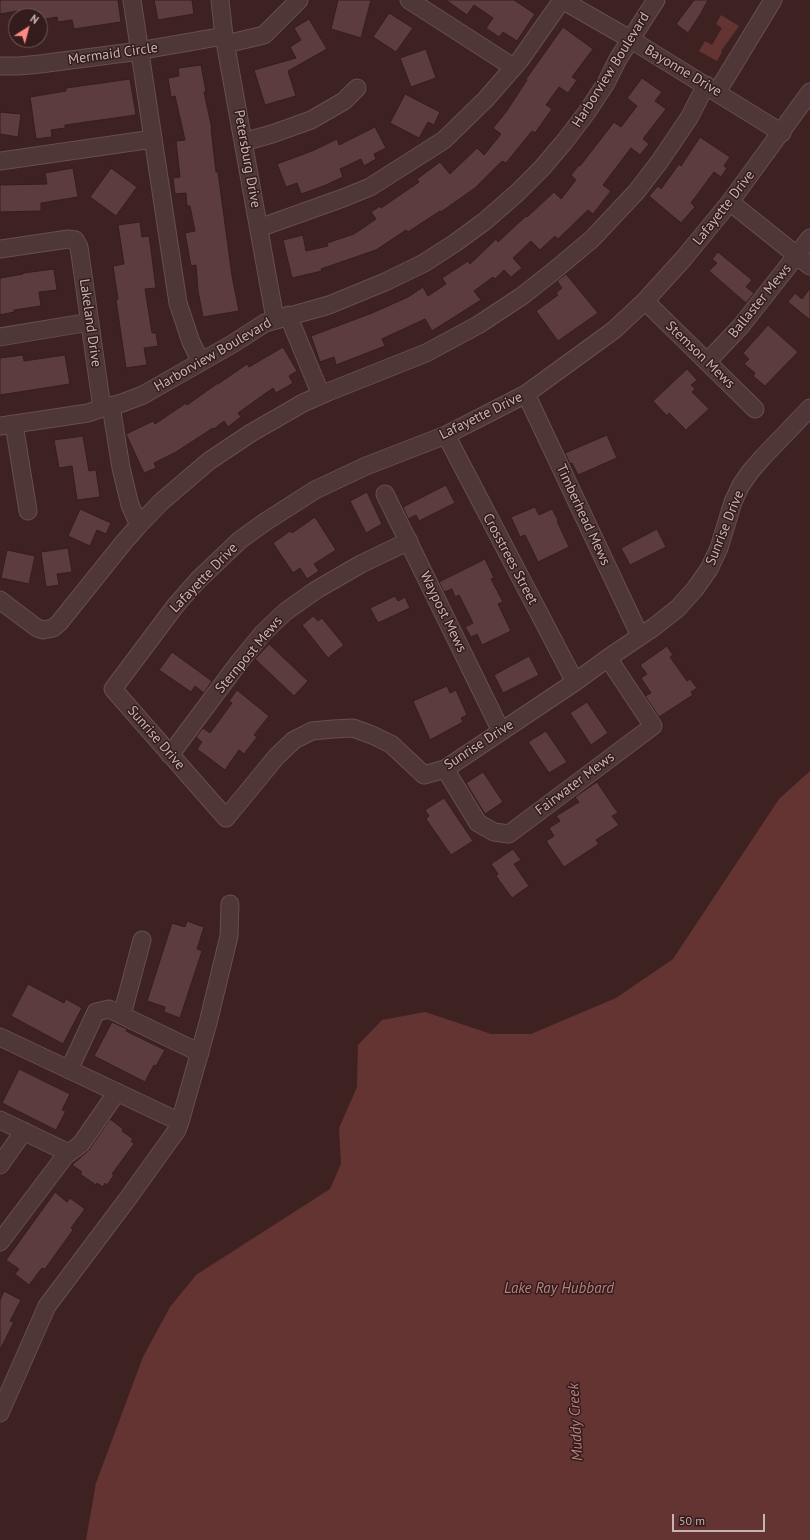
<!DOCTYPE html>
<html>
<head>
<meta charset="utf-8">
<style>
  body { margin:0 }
  #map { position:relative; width:810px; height:1540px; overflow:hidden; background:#3e2222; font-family:"PT Sans",sans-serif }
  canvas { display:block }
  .north { position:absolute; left:8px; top:8px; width:40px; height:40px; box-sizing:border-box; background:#331c1b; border:1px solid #6f5857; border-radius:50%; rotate:36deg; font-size:11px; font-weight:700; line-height:16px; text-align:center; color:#c9b3b2 }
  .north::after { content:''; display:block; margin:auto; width:14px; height:18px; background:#fd8983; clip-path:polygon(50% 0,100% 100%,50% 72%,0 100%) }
  .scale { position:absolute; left:672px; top:1514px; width:93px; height:18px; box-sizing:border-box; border:2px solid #c9b3b2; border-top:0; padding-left:5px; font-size:12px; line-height:14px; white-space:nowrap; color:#c9b3b2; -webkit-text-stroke:3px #331c1b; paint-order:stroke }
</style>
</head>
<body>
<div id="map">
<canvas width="810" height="1540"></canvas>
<div class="north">N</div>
<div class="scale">50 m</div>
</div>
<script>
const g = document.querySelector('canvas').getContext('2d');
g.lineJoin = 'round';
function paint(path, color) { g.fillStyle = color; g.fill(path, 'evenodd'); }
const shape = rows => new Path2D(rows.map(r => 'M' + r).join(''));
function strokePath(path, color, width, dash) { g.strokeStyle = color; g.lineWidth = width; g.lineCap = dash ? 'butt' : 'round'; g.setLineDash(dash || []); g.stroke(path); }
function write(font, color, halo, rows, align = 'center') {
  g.font = font + ' "PT Sans",sans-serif'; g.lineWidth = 3; g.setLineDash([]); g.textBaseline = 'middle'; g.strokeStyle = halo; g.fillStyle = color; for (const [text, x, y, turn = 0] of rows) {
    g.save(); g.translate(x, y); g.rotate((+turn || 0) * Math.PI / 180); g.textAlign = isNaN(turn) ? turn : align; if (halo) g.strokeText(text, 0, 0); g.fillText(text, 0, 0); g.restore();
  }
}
paint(shape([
  [721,15,739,26,721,51,722,52,717,61,699,51,705,41,712,45,722,28,716,24],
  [810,771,810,1540,86,1540,96,1483,143,1357,170,1307,196,1275,330,1189,341,1164,339,1128,357,1087,358,1045,382,1020,425,1012,491,1034,531,1034,616,998,673,959,779,799]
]), '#643433');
const building = shape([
  [0,0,118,0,121,22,74,29,72,20,58,22,57,17,40,20,40,16,18,16,18,11,0,14,0,0],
  [154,0,192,0,194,14,158,20,154,0],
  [338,0,371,0,361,38,331,29,338,0],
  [446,0,514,0,535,14,517,41,503,32,499,37,486,28,493,18,474,5,467,15,446,0],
  [694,0,708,0,700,15,688,33,676,24,694,0],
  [389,13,413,28,396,52,373,37,389,13],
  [309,19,327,49,288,71,296,96,265,105,254,70,296,58,290,47,301,40,294,28,309,19],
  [563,27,593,49,572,77,577,80,568,93,559,87,546,105,552,109,535,133,532,131,506,163,502,161,475,188,441,212,440,211,408,232,406,230,376,250,321,269,322,271,292,278,283,240,303,235,306,251,328,246,327,243,354,234,376,219,371,212,380,206,381,208,419,182,417,179,440,162,450,174,477,148,484,155,501,134,493,128,506,112,527,80,526,79,563,27],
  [426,49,436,78,411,87,400,58,426,49],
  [201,65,206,92,204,92,212,129,211,129,216,172,218,172,232,276,239,311,203,317,198,291,196,265,191,266,185,233,195,231,190,206,187,206,186,193,175,194,173,178,180,177,176,141,185,140,175,96,171,97,168,78,179,76,178,68,201,65],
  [642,78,662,92,655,101,666,109,643,139,649,144,640,155,631,148,603,185,611,191,593,214,588,210,558,239,555,236,540,250,531,241,513,258,522,268,511,277,504,270,495,279,493,277,474,291,481,300,432,331,425,319,382,339,385,346,336,365,334,357,320,362,311,336,372,313,408,297,423,287,428,296,446,284,442,278,468,261,470,264,496,239,498,242,526,216,527,217,554,192,561,199,576,180,571,175,579,165,580,166,614,122,621,127,637,106,627,98,642,78],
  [130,79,136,115,65,125,65,128,51,130,52,137,36,139,30,97,66,91,66,88,130,79],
  [405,94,440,112,434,125,428,122,419,138,390,123,405,94],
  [0,112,21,114,18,137,0,134,0,112],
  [375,127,386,148,374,154,376,159,364,166,361,159,340,169,343,177,326,185,301,194,297,183,286,187,277,164,312,151,337,139,339,145,375,127],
  [700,137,730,157,724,166,727,168,721,177,714,172,691,203,695,207,681,223,649,196,658,186,661,189,679,164,681,166,700,137],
  [73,168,78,197,41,203,41,211,0,212,0,185,47,184,45,173,73,168],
  [111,168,137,187,116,216,90,197,111,168],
  [140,222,142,237,149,236,151,250,156,288,145,289,152,333,156,333,158,346,144,348,147,365,126,368,116,300,118,299,113,266,124,264,118,225,140,222],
  [718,252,752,280,746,287,754,293,746,303,709,271,717,263,712,259,718,252],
  [54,269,57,290,39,292,41,306,14,310,14,312,0,315,0,278,23,274,23,273,54,269],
  [566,274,598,313,558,341,536,311,558,295,556,293,562,288,557,281,566,274],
  [810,288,810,320,788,302,795,293,802,299,810,288],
  [768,325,798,352,765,386,753,376,755,373,744,364,749,359,743,353,768,325],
  [283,347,297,371,289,376,293,383,276,393,273,388,238,413,241,417,228,427,224,421,214,429,213,428,176,452,154,463,156,468,144,473,126,434,153,421,155,424,186,403,187,405,218,383,218,384,247,364,249,367,283,347],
  [23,355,24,361,65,355,70,384,0,395,0,358,23,355],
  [687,369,697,380,691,385,695,389,692,392,709,409,686,430,669,413,667,416,653,401,687,369],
  [607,435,617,458,578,475,572,463,570,464,565,453,607,435],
  [83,436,89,471,96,470,100,497,77,500,72,466,59,468,54,440,83,436],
  [446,485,455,503,419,521,416,515,408,519,403,507,446,485],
  [367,492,382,524,366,533,350,501,367,492],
  [535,507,539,515,552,509,558,520,557,521,569,547,538,562,525,535,520,537,511,517,535,507],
  [80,509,111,523,106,534,97,530,90,546,68,536,80,509],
  [315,517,336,550,314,564,319,571,307,579,300,568,293,573,273,543,290,531,292,533,315,517],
  [657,529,666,547,630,565,621,548,657,529],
  [68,548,72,572,57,574,59,585,46,587,41,552,68,548],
  [7,550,35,556,29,584,1,578,7,550],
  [485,559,494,578,491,579,503,602,498,604,511,631,482,645,477,634,471,637,465,627,473,623,459,595,455,597,452,589,444,592,439,582,485,559],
  [395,596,398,601,405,597,410,608,378,623,370,608,395,596],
  [313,616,318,621,322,618,344,645,328,658,302,625,313,616],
  [269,644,308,681,294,696,255,659,269,644],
  [667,646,673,655,670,657,687,681,690,679,697,688,691,692,693,695,659,717,645,696,651,693,641,678,647,674,640,665,667,646],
  [172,652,212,681,204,693,195,686,191,692,159,670,172,652],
  [529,656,539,675,503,693,494,675,529,656],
  [447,686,450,693,456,690,467,715,461,718,463,722,430,740,413,701,447,686],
  [237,690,269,716,254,735,257,737,244,754,239,750,225,770,197,749,202,742,196,737,203,728,210,733,232,703,229,701,237,690],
  [587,702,608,733,591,745,570,713,587,702],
  [546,731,567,762,549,773,528,742,546,731],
  [483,772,503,802,485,814,466,783,483,772],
  [597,782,618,813,612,816,619,825,596,840,599,844,564,867,546,841,554,836,549,828,560,821,556,816,579,802,575,797,597,782],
  [444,798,473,841,451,855,426,819,429,816,425,810,444,798],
  [513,849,521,860,514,864,529,886,512,898,496,876,498,874,491,864,513,849],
  [187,921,204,927,197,949,202,951,180,1018,164,1012,165,1007,147,1001,172,923,185,927,187,921],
  [28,984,64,1003,66,999,82,1008,63,1044,11,1016,28,984],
  [112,1022,127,1029,126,1031,165,1050,156,1066,154,1065,145,1082,94,1056,112,1022],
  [19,1069,70,1094,62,1110,66,1111,56,1130,2,1103,19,1069],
  [110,1119,123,1129,122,1131,133,1139,131,1141,134,1144,112,1174,114,1175,107,1185,105,1183,103,1187,97,1183,96,1185,80,1174,82,1172,72,1165,89,1150,110,1119],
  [55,1192,67,1202,70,1198,85,1209,71,1228,73,1230,45,1269,42,1268,29,1285,15,1274,19,1269,6,1260,55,1192],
  [4,1291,21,1300,10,1321,14,1322,0,1350,0,1300,4,1291]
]);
paint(building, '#5c3c3c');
strokePath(building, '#351e1d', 1);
const minor = shape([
  [132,0,178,303,191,342,201,362],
  [220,0,224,36,275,319],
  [409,0,513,67],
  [562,0,630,39,782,133],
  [226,44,264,35,299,0],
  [0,66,19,66,40,64,132,52,224,36],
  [717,92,773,0],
  [810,92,730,202,684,258,645,301,614,330,526,394,446,435,366,466,315,490,265,522,240,540,198,580,176,605,113,689,226,818,277,756,294,740,312,731,333,729,353,728,372,735,391,744,424,775,445,769,575,682,608,658,654,627,678,608,695,589,709,569,719,548,733,502,741,485,750,472,763,457,810,408],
  [243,142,272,134,311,120,344,101,357,88],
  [0,161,153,139],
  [730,202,810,266],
  [259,228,343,198,370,187,444,140,486,99,520,60,562,0],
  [0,249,68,239,75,240,79,247,102,408],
  [645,301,755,409],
  [288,315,321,395],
  [0,337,90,322],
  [707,362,741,326,810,238],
  [526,394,640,636],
  [111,406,121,468,130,505,139,525],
  [14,424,28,511],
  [0,426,88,413,102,408,122,403,143,395,234,343,265,323,329,305,385,282,424,263,455,243,485,221,517,193,542,168,565,141,587,112,606,83,618,59,656,0],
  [446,435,575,682],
  [385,494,501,731],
  [0,600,37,628,43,630,53,628,59,623,124,542,139,525,161,502,209,461,251,433,303,403,328,392,426,353,478,325,522,296,555,270,592,239,637,191,660,161,689,118,706,85],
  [170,755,240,661,263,633,285,612,316,590,361,564,409,541],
  [445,769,478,823,494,832,509,834,653,726,608,658],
  [122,1015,142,940],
  [0,1037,180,1122],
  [69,1070,96,1012,109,1009,200,1053],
  [0,1120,69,1153],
  [0,1165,24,1131],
  [0,1242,65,1156,81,1144,117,1092],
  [0,1413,47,1306,126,1201,177,1130,180,1122,208,1023,229,936,230,904]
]);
strokePath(minor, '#664f4e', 19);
strokePath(minor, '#4e3736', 17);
write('14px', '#c9b3b2', '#331c1b', [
  ["Mermaid Circle",113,54,-8],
  ["Harborview Boulevard",611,70,-58],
  ["Bayonne Drive",683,71,31],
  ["Petersburg Drive",247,159,80],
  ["Lafayette Drive",724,208,-52],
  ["Ballaster Mews",760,301,-51],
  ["Lakeland Drive",90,323,82],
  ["Harborview Boulevard",213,355,-30],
  ["Stemson Mews",700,355,44],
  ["Lafayette Drive",481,416,-26],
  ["Timberhead Mews",583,515,65],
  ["Sunrise Drive",725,528,-68],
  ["Crosstrees Street",510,559,62],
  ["Lafayette Drive",204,578,-46],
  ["Waypost Mews",443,612,64],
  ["Sternpost Mews",249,655,-50],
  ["Sunrise Drive",156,738,49],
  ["Sunrise Drive",479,745,-33],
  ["Fairwater Mews",575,784,-37]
]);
write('italic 15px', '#b78080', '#331c1b', [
  ["Lake Ray Hubbard",559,1289],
  ["Muddy Creek",576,1422,-93]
]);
</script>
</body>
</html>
